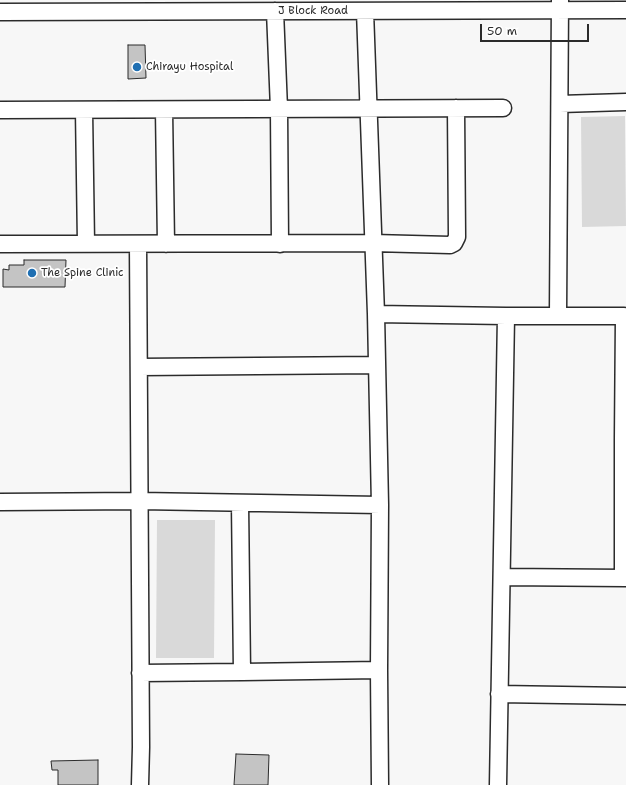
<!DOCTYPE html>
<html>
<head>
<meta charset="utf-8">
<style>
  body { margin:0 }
  #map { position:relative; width:626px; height:785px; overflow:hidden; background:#f7f7f7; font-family:"Shantell Sans",sans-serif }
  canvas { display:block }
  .scale { position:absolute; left:480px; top:24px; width:109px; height:18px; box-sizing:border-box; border:2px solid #2b2b2b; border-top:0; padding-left:5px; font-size:12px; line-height:14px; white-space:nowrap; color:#2b2b2b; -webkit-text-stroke:3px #fff; paint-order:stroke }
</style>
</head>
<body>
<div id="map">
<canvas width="626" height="785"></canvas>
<div class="scale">50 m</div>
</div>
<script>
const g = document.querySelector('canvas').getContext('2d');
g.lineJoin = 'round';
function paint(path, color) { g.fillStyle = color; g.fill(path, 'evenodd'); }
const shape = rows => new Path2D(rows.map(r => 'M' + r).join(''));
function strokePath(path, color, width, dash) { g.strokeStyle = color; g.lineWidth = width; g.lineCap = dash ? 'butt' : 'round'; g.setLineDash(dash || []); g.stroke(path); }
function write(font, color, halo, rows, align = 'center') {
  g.font = font + ' "Shantell Sans",sans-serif'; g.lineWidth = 3.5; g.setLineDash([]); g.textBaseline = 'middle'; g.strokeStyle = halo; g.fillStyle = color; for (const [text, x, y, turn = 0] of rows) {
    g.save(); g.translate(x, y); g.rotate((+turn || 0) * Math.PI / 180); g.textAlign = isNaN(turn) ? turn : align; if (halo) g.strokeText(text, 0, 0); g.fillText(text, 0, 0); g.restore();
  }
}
paint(shape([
  [625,116,626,226,582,227,581,117],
  [157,520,215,520,214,658,156,658]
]), '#d9d9d9');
const building = shape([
  [128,45,145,45,146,78,128,79,128,45],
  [24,260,66,260,65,287,3,287,3,269,9,270,9,265,24,265,24,260],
  [236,754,269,755,268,785,234,785,236,754],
  [98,760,98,785,58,785,58,770,52,770,51,761,98,760]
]);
paint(building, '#c4c4c4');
strokePath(building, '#2b2b2b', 1);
const street = shape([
  [275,11,279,109,280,244],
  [365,11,376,314,380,505,379,670,380,785],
  [0,12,626,10],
  [560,104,626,102],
  [0,110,503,108],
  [84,110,86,244],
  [164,110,166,244],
  [0,244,373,243,450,245,454,243,457,237,456,108],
  [138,244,141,747,140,785],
  [376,314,506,316,624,316,623,438,626,438],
  [558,315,560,0],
  [139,367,376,365],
  [0,502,140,501,380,505],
  [502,577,626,578],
  [623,578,623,438],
  [242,672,379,670],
  [140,673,242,672,240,503],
  [499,694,626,696],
  [498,785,506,316]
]);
strokePath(street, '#2b2b2b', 19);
strokePath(street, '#fff', 16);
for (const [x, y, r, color] of [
  [137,67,5,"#1f6fb2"],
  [32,273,5,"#1f6fb2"]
]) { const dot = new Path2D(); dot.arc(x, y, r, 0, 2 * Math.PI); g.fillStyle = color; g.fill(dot); strokePath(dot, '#fff', 1.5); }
write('11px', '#2b2b2b', '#fff', [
  ["J Block Road",313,11]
]);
write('11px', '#2b2b2b', '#fff', [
  ["Chirayu Hospital",146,67],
  ["The Spine Clinic",41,273]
], 'left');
</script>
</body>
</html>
